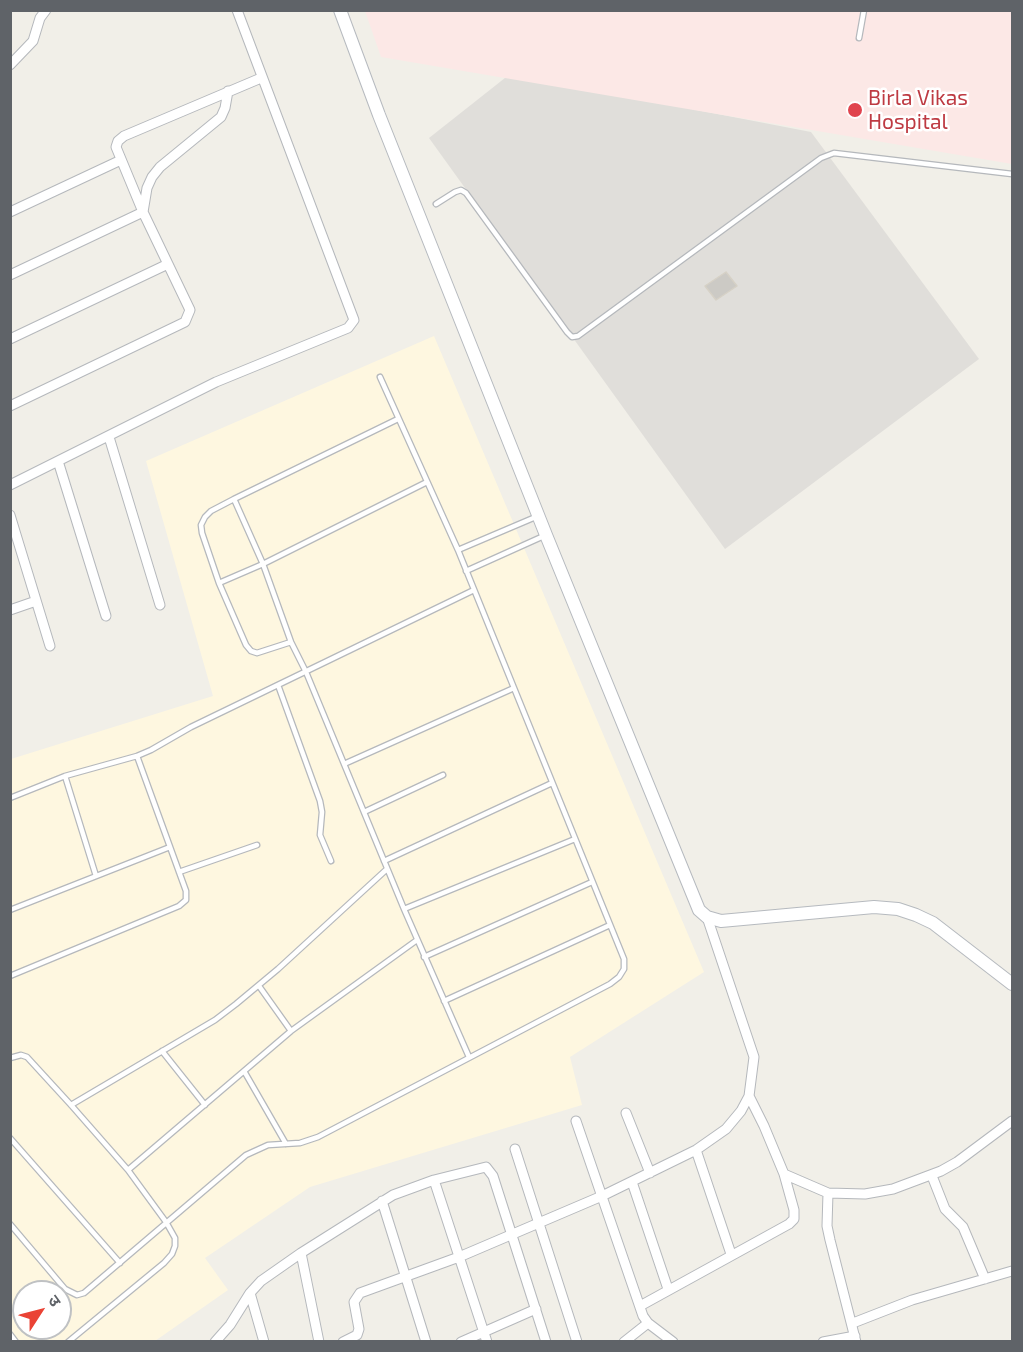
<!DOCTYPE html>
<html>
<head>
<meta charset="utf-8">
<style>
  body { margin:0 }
  #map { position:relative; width:1023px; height:1352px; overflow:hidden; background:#f1efe8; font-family:"Exo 2","Noto Sans Devanagari",sans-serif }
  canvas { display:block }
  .frame { position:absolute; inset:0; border:12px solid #5f6368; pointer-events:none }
  .north { position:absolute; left:12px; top:1280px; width:60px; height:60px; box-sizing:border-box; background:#fff; border:2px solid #bfc1c3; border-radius:50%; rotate:54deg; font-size:16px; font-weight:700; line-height:24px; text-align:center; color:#5f6368 }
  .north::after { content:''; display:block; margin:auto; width:21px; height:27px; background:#ea4335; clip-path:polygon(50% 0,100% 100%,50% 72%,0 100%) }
</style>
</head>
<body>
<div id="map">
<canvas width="1023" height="1352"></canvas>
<div class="frame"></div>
<div class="north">उ</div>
</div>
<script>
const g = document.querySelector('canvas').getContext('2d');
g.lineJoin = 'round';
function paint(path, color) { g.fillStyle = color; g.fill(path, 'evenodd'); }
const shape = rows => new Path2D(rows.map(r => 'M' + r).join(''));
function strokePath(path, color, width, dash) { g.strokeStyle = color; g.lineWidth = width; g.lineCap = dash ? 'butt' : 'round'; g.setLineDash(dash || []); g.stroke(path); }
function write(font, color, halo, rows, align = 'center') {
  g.font = font + ' "Exo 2",sans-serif'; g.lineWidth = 5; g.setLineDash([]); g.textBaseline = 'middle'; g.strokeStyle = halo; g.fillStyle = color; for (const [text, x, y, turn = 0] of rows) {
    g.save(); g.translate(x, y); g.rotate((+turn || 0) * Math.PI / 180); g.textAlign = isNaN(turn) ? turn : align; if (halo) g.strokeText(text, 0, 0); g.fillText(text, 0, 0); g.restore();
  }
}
paint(shape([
  [434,336,704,972,570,1057,582,1105,310,1187,205,1258,228,1290,155,1341,11,1342,11,759,213,696,146,461],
  [24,1292,60,1292,60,1328,24,1328]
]), '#fef7e0');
paint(shape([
  [510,74,811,132,979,359,725,549,429,138]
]), '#e0deda');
paint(shape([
  [365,11,1012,11,1012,164,381,57]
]), '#fce8e6');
const building = shape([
  [726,272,737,286,716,300,705,286,726,272]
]);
paint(building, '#cccac5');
strokePath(building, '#d6d1c6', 1.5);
const lane = shape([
  [859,38,864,10],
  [436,204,455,192,461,190,466,193,567,332,572,337,578,336,821,158,834,153,1012,174],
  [234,499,263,564,291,642,306,672,404,909,469,1057],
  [458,550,538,516],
  [466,571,546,535],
  [219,583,263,564,427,482],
  [291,642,257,653,251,651,246,645,219,583,202,533,201,525,205,517,211,511,234,499,398,419],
  [278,685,320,801,322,812,320,835,331,861],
  [344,764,514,688],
  [65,776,96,876],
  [10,798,65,776,137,756,151,750,191,727,474,590],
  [364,812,443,775],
  [384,861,552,783],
  [179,872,257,845],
  [404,909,575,839],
  [10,910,170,847],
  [424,957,592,882],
  [10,976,179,906,186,900,186,891,137,756],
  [259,986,291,1031],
  [444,1001,610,925],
  [162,1051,205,1105],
  [10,1058,21,1055,27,1057,71,1105,128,1170,166,1222,175,1238,175,1246,172,1254,164,1263,68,1342],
  [244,1071,286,1144],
  [71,1105,215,1020,236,1004,278,969,387,869],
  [10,1138,120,1263],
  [128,1170,291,1031,417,940],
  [10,1224,65,1289,77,1295,84,1293,246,1155,268,1145,300,1143,318,1137,610,984,619,977,624,969,624,959,458,550,380,377],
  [10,1334,16,1342]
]);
const street = shape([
  [10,65,33,41,40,18,46,10],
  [10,212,121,160],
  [10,275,143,212,147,188,152,177,160,167,221,117,225,108,228,91],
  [10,339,168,264],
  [10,406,185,322,190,310,143,212,116,147,118,141,124,136,261,78],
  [109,437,160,605],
  [58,461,106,616],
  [10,485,216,382,348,328,354,320,237,10],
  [10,515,50,646],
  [10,610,36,601],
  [626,1113,650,1173],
  [576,1121,643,1316,648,1323,673,1342],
  [515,1149,577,1342],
  [696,1150,731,1254],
  [784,1174,828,1193,865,1194,893,1189,941,1171,957,1162,1012,1121],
  [932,1176,945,1209,963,1227,985,1279],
  [434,1180,487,1342],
  [632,1182,668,1289],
  [828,1193,827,1226,830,1240,856,1342],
  [382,1201,426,1342],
  [301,1253,319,1342],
  [250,1293,264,1342],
  [640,1306,789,1224,794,1219,794,1210,784,1174,764,1126,749,1096],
  [853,1323,912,1300,1012,1271],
  [215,1342,230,1325,250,1293,261,1281,301,1253,393,1195,434,1180,486,1167,493,1176,546,1342],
  [343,1342,357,1335,359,1329,354,1302,360,1293,459,1257,602,1196,696,1150,726,1129,741,1111,749,1096,754,1057,707,917],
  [461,1342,536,1309],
  [624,1342,648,1323],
  [823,1342,855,1336]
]);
const secondary = shape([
  [340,10,379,115,546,535,699,910,707,917,721,921,874,907,898,909,916,915,933,923,1012,984]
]);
strokePath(lane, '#b5b8bc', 7);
strokePath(street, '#b5b8bc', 11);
strokePath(secondary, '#b6babf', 14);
strokePath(lane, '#fff', 4.5);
strokePath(street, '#fff', 9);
strokePath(secondary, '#fff', 12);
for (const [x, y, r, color] of [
  [855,110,8,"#e0444e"]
]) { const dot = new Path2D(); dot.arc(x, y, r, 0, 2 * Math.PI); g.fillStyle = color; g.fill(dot); strokePath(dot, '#fff', 2); }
write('21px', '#be3a42', '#fff', [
  ["Birla Vikas",868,98],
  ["Hospital",868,122]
], 'left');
</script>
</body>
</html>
